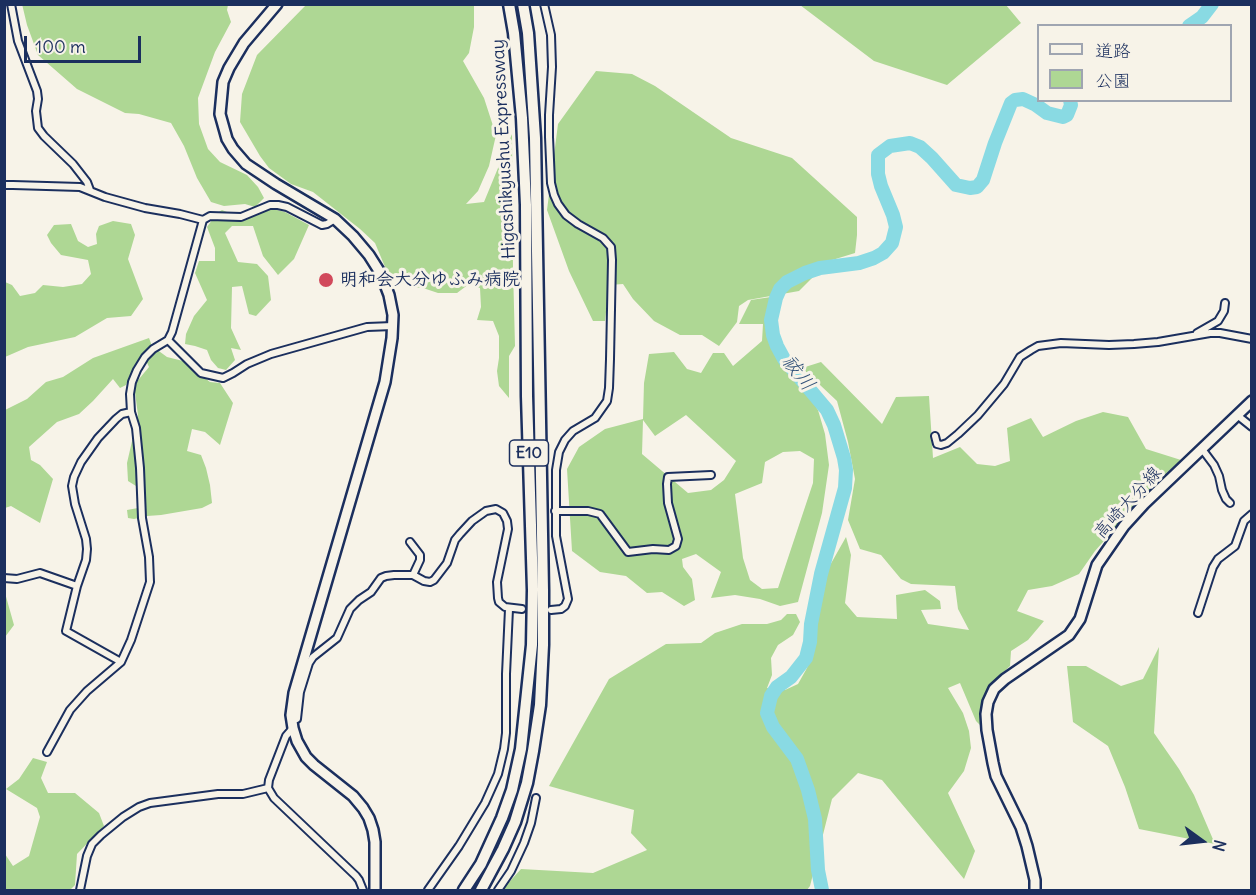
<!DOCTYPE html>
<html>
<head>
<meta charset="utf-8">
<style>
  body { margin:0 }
  #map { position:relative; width:1256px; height:895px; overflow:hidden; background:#f7f3e8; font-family:Delius,"Klee One",sans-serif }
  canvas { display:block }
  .frame { position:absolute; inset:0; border:6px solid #1b2f5e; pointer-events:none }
  .legend { position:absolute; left:1037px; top:24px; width:195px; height:78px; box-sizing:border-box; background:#f7f3e8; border:2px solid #9fa5b1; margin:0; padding:8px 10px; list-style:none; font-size:18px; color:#1b2f5e }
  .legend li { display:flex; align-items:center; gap:12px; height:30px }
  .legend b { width:30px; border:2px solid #9fa5b1 }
  .north { position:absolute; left:1172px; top:811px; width:60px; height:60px; -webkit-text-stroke:4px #f7f3e8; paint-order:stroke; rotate:105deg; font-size:16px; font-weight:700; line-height:24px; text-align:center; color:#1b2f5e }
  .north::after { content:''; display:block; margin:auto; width:21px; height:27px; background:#1b2f5e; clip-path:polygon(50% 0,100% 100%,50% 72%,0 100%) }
  .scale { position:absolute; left:24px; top:36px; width:117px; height:27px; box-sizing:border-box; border:3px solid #1b2f5e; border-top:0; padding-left:8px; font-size:18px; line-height:21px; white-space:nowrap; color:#1b2f5e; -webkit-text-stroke:4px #f7f3e8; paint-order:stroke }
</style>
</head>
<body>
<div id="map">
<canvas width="1256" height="895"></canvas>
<div class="frame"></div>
<ul class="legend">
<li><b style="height:8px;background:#f7f3e8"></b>道路</li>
<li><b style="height:16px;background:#aed794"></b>公園</li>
</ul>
<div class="north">N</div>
<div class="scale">100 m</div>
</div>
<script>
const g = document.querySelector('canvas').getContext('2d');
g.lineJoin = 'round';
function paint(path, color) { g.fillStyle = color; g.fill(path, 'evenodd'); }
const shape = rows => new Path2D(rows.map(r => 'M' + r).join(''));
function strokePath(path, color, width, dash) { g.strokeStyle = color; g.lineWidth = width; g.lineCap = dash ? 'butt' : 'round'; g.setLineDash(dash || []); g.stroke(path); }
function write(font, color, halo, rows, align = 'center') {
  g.font = font + ' Delius,"Klee One",sans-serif'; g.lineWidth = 6; g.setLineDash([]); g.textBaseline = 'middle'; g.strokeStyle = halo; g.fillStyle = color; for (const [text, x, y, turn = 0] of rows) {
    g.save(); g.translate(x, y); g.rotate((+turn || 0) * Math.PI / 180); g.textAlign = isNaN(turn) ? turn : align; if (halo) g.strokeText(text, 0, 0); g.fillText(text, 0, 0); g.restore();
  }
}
paint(shape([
  [22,4,228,5,227,10,231,22,215,52,198,98,199,124,208,149,220,162,247,175,258,187,264,198,255,207,245,204,224,206,211,202,197,178,184,146,171,123,139,114,125,113,77,89,38,55,27,25],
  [306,5,474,5,474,27,469,53,463,61,484,98,496,135,489,166,478,191,466,204,484,202,512,134,513,268,515,346,509,356,509,398,499,386,497,371,499,358,499,336,493,321,477,320,481,307,480,288,469,284,457,293,438,293,423,288,413,287,388,274,375,243,360,229,313,192,291,184,269,168,260,156,240,122,242,94,257,55],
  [800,5,1006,5,1021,23,947,85,874,61],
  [596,71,632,74,655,86,731,138,792,158,857,217,857,235,855,253,829,261,799,291,748,300,739,306,737,322,719,346,702,335,680,335,654,321,633,299,623,284,609,285,605,321,593,321,569,271,547,210,558,124],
  [222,210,237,216,269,210,277,210,285,212,309,225,294,259,278,275,263,256,253,226,232,226,225,233,238,262,257,264,268,276,271,300,256,316,249,314,242,286,232,287,231,328,241,350,231,348,235,360,226,370,218,368,211,360,207,350,195,346,185,344,186,334,194,316,207,300,195,273,199,261,215,261,215,248,207,227,217,213],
  [113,221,131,224,135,235,128,259,143,299,131,316,107,318,75,337,28,347,5,357,5,282,12,285,20,296,35,293,43,285,63,287,82,284,91,274,88,260,61,255,51,243,47,235,54,225,71,224,78,241,88,247,97,244,96,234,99,226],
  [784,295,769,332,789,375,805,390,818,410,825,434,829,465,822,513,798,602,780,606,760,599,735,595,711,598,721,572,696,554,682,559,683,567,692,579,695,600,684,606,662,592,647,593,626,576,600,572,572,551,567,469,579,447,605,429,643,419,644,383,649,354,674,352,687,369,701,373,713,353,724,353,733,366,762,341,763,324,739,324,751,300],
  [686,415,736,461,724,480,711,490,688,493,642,454,643,420,655,436],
  [800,451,814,459,813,483,778,588,762,589,750,580,743,558,735,494,762,483,765,462,783,452],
  [149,338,152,346,167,357,183,361,210,382,220,383,233,403,220,445,205,432,192,429,187,451,201,455,206,468,210,485,212,503,202,508,161,515,147,516,134,519,128,518,127,510,138,508,136,486,128,481,127,463,138,415,134,385,149,367,143,354,134,366,126,385,120,388,113,379,93,401,79,414,57,422,29,447,31,460,40,465,53,479,40,523,11,506,5,508,5,410,27,399,46,382,63,377,93,358],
  [821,362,882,424,896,397,929,396,933,458,960,447,977,464,995,466,1010,461,1007,428,1031,418,1043,437,1076,421,1103,412,1128,417,1146,449,1181,460,1155,483,1095,551,1079,574,1052,586,1028,590,1017,611,1044,621,1028,640,1011,651,1010,666,995,680,984,704,982,727,976,721,960,683,948,688,963,713,969,731,971,748,964,771,948,793,975,851,964,879,882,780,858,773,832,799,810,886,807,890,502,890,521,869,593,873,647,850,631,833,634,810,549,786,609,679,666,644,701,643,715,633,742,624,767,624,781,620,787,614,796,614,800,622,793,635,778,645,771,658,772,675,767,688,785,690,798,684,807,668,829,567,846,537,851,555,845,603,857,617,897,619,896,595,925,590,940,601,941,609,921,610,928,624,969,630,958,609,955,586,911,584,901,579,881,555,860,549,848,520,855,479,848,442,837,401,802,368],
  [5,593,14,625,5,637],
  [1159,647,1154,733,1179,769,1194,795,1215,844,1139,829,1125,787,1108,746,1073,722,1067,666,1086,666,1121,686,1143,679],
  [33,758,47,762,41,778,48,793,75,793,99,813,104,826,77,854,75,885,70,890,5,890,5,854,13,866,29,856,40,817,37,808,6,789,19,779]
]), '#aed794');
strokePath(shape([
  [1189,26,1202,17,1212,4],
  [822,890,818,870,815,819,808,790,797,759,773,727,767,713,771,696,777,687,791,677,806,658,810,642,811,624,821,574,845,488,846,470,844,458,834,425,827,410,784,359,777,346,773,335,771,320,776,298,780,289,787,282,805,273,820,268,859,263,874,258,883,253,892,243,896,227,893,215,881,186,878,174,878,155,890,146,910,143,920,147,932,158,956,185,970,188,977,187,983,180,995,143,1011,103,1015,100,1023,99,1036,105,1047,113,1063,117,1067,115,1071,105,1070,100]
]), '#89dae3', 14);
const street = shape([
  [11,4,18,41,37,91,38,99,36,111,38,128,44,136,73,164,87,182,90,190],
  [544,4,551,35,552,67,549,115,549,137,551,183,554,195,558,204,566,215,578,224,603,238,611,247,612,260,610,359,609,388,607,401,595,418,573,431,565,440,559,452,556,470,556,536,568,599,565,606,561,609,551,610],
  [4,185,13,185,80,187,105,197,145,208,180,214,203,220,172,332,168,340],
  [203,220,210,216,241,217,270,205,278,205,287,207,322,225,327,224,335,219],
  [1197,333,1218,321,1224,311,1225,303],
  [1237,415,1252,427],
  [935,436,937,444,941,445,947,443,958,434,978,415,1004,384,1020,357,1031,350,1038,346,1061,343,1109,345,1134,344,1158,342,1210,333,1220,333,1252,339],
  [1202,449,1214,465,1219,476,1222,490,1226,499,1230,503],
  [555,511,588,511,600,514,628,552,653,549,669,550,676,546,678,539,668,503,667,484,668,477,711,475],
  [413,575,424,581,430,582,434,580,447,563,455,540,460,534,472,521,486,511,496,509,503,513,507,521,508,529,497,582,498,598,499,602,505,607,522,609],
  [4,578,17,579,40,573,77,586],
  [1198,613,1213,567,1218,559,1235,546,1244,521,1252,514],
  [121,662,66,631,77,586,86,560,87,549,86,539,75,504,72,486,74,477,81,462,98,438,116,419,122,414,131,412],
  [291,721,297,719,300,692,309,663,313,657,337,638,350,609,359,600,371,592,381,578,386,576,394,575,413,575,420,560,420,555,410,542],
  [293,728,286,736,269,780,268,788,274,798,356,876,359,880,363,890],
  [47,752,70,710,87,691,121,662,131,640,150,582,149,557,142,518,140,468,136,428,131,412,130,394,132,382,137,370,145,357,153,349,168,340,201,373,223,378,233,373,247,364,271,354,367,327,393,326],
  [80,890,87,856,92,844,101,835,123,817,139,807,150,803,218,794,243,794,268,788],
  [428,890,459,846,485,803,498,774,504,749,506,733,506,674,509,609],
  [498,890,511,871,524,843,531,823,536,798]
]);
const secondary = shape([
  [277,4,244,43,229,68,223,82,220,114,227,139,233,149,246,164,276,184,335,219,353,236,369,255,381,274,389,295,393,315,392,338,385,382,294,693,291,715,293,728,297,741,306,757,314,765,353,796,363,808,369,818,373,830,375,842,375,890],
  [1035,890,1035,880,1027,846,1021,827,996,776,993,763,987,730,986,714,988,702,994,689,1005,679,1069,635,1080,619,1097,565,1124,526,1144,504,1252,401]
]);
const highway = shape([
  [464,890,481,864,502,818,512,790,521,749,532,645,533,590,527,396,526,205,522,118,514,33,509,4],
  [481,890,503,849,515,822,527,783,533,751,540,705,543,645,543,590,535,138,528,33,523,4]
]);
strokePath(street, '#1b2f5e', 10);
strokePath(secondary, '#1b2f5e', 14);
strokePath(highway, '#1b2f5e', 15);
strokePath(street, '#f7f3e8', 6);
strokePath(secondary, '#f7f3e8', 9);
strokePath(highway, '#f7f3e8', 10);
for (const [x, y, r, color] of [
  [326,280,8,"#d1495b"]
]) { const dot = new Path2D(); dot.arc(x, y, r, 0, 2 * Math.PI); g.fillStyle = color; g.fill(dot); strokePath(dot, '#f7f3e8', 2); }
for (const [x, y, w] of [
  [529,453,39]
]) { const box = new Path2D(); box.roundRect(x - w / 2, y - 13, w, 26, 4.5); g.fillStyle = '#f7f3e8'; g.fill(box); strokePath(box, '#1b2f5e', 1.5); }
write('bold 16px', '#1b2f5e', null, [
  ["E10",529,453]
]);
write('18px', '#1b2f5e', '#f7f3e8', [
  ["Higashikyushu Expressway",504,149,-93],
  ["高崎大分線",1128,503,-48]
]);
write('bold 18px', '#1b2f5e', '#f7f3e8', [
  ["明和会大分ゆふみ病院",340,280]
], 'left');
write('italic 20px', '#315179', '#f7f3e8', [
  ["祓川",798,373,52]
]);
</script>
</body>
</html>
